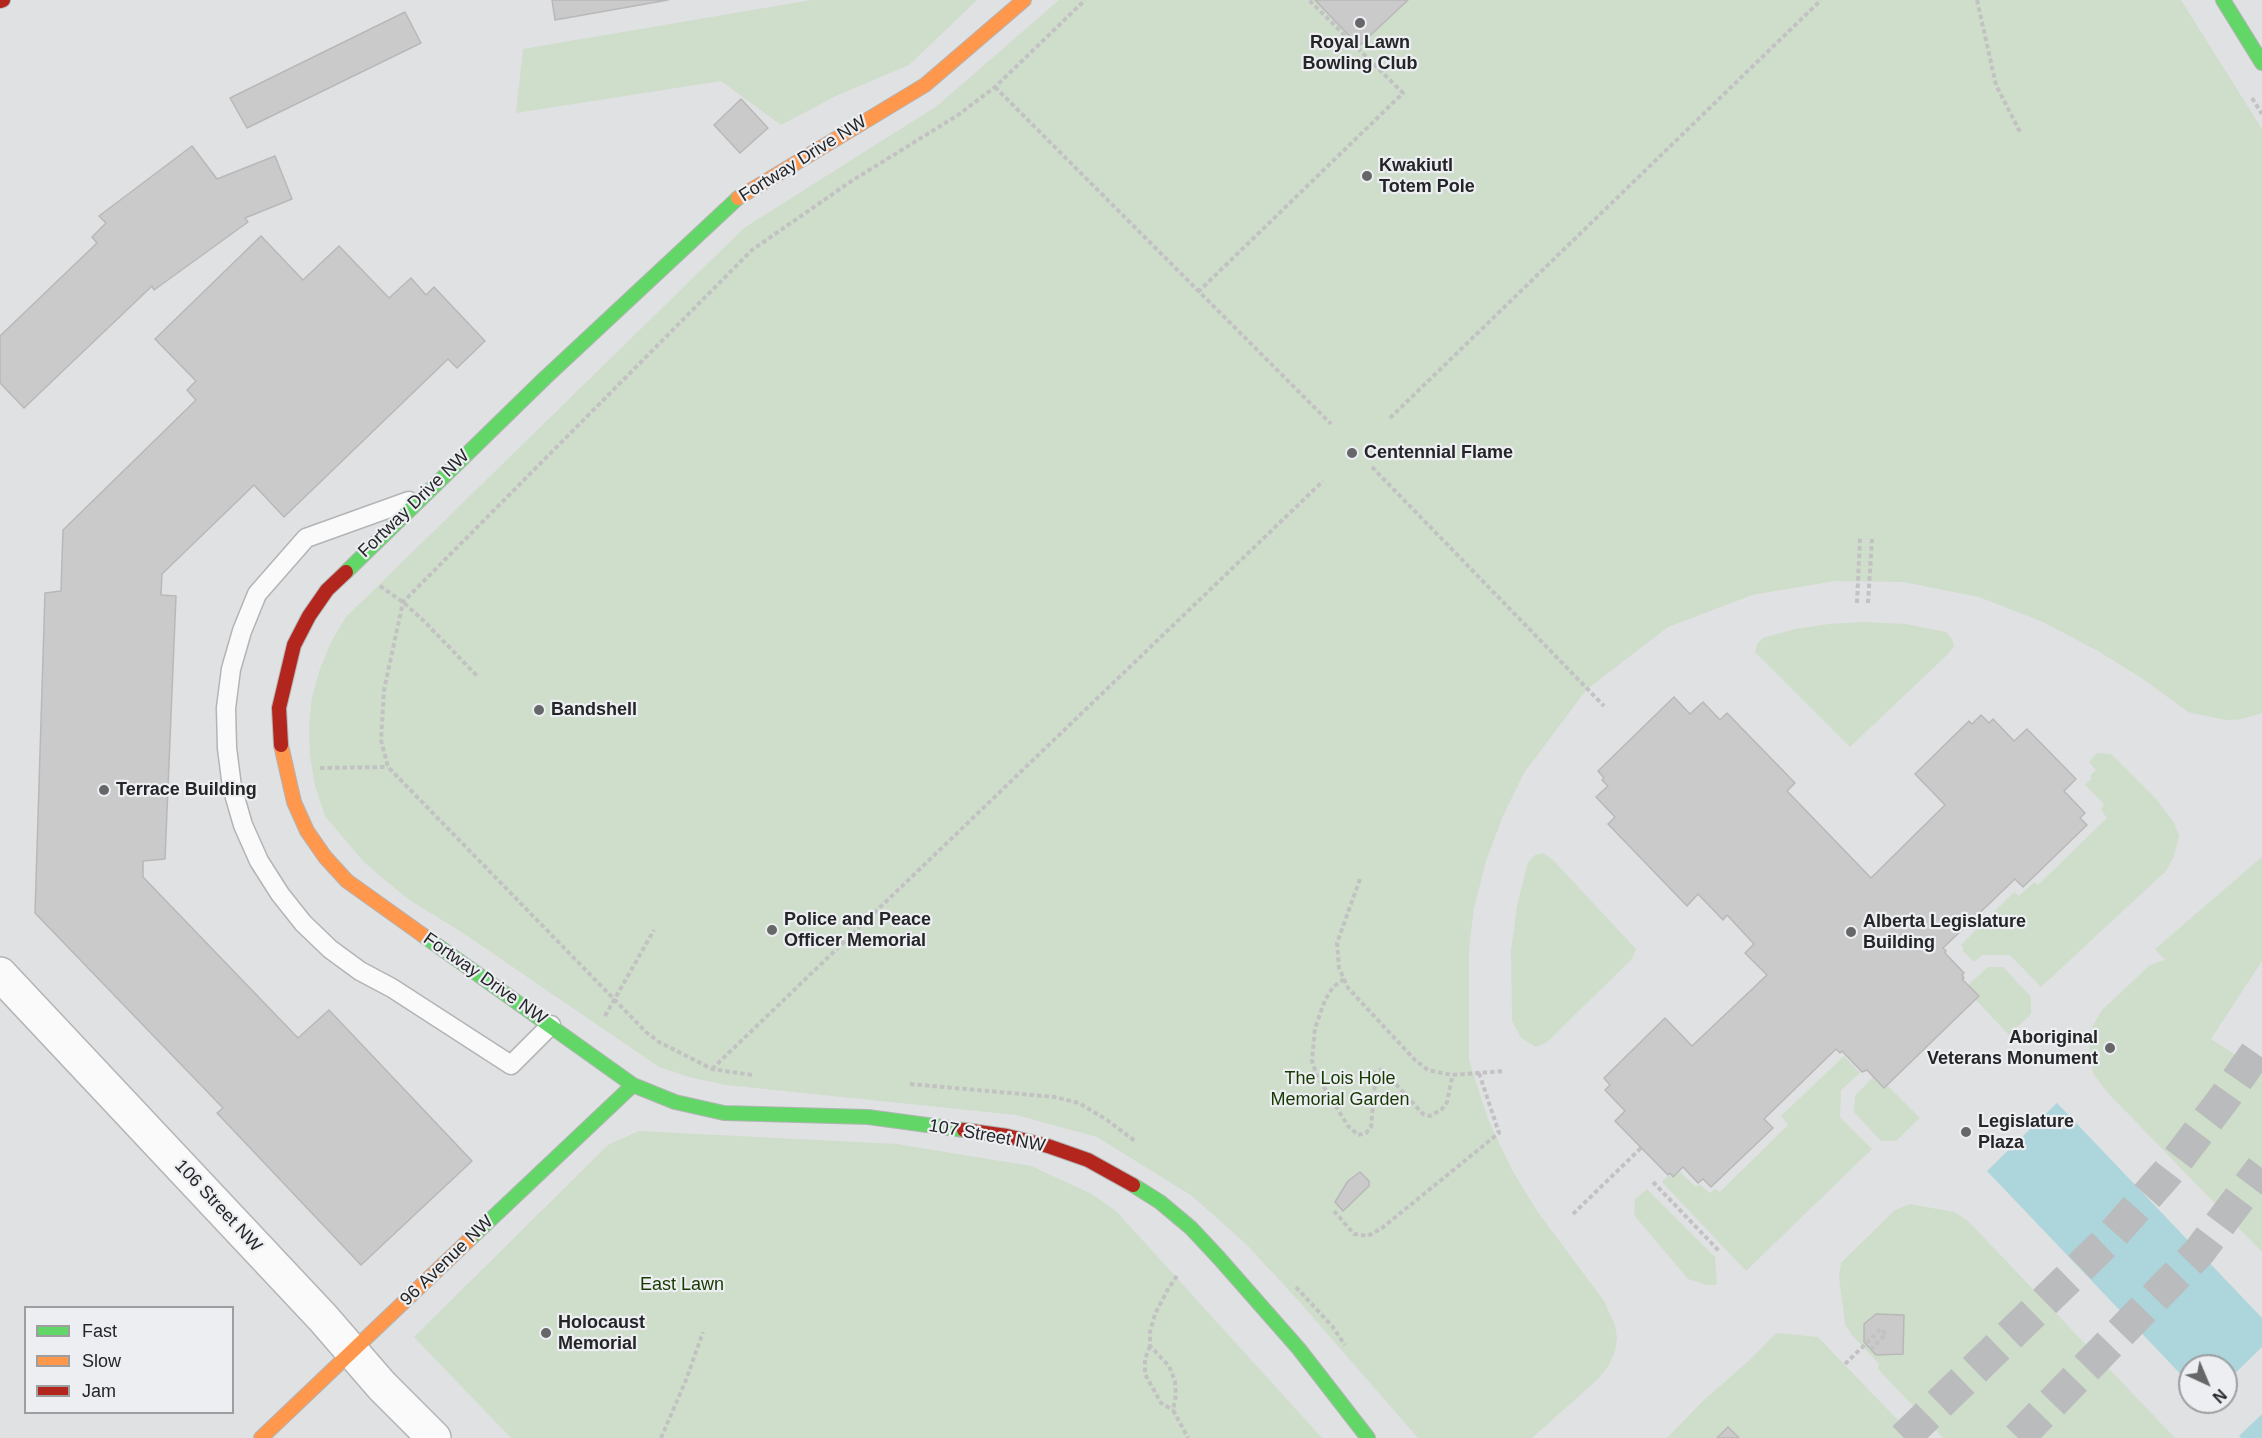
<!DOCTYPE html>
<html>
<head>
<meta charset="utf-8">
<style>
  body { margin:0 }
  #map { position:relative; width:2262px; height:1438px; overflow:hidden; background:#e0e1e3; font-family:Arial,sans-serif }
  canvas { display:block }
  .legend { position:absolute; left:24px; top:1306px; width:210px; height:108px; box-sizing:border-box; background:#eceef2; border:2px solid #9c9ea0; margin:0; padding:8px 10px; list-style:none; font-size:18px; color:#242526 }
  .legend li { display:flex; align-items:center; gap:12px; height:30px }
  .legend b { width:30px; border:2px solid #9c9ea0 }
  .north { position:absolute; left:2178px; top:1354px; width:60px; height:60px; box-sizing:border-box; background:#eceef2; border:2px solid #9c9ea0; border-radius:50%; rotate:136deg; font-size:16px; font-weight:700; line-height:24px; text-align:center; color:#242526 }
  .north::after { content:''; display:block; margin:auto; width:21px; height:27px; background:#666768; clip-path:polygon(50% 0,100% 100%,50% 72%,0 100%) }
</style>
</head>
<body>
<div id="map">
<canvas width="2262" height="1438"></canvas>
<ul class="legend">
<li><b style="height:8px;background:#63d668"></b>Fast</li>
<li><b style="height:8px;background:#ff974d"></b>Slow</li>
<li><b style="height:8px;background:#b3261e"></b>Jam</li>
</ul>
<div class="north">N</div>
</div>
<script>
const g = document.querySelector('canvas').getContext('2d');
g.lineJoin = 'round';
function paint(path, color) { g.fillStyle = color; g.fill(path, 'evenodd'); }
const shape = rows => new Path2D(rows.map(r => 'M' + r).join(''));
function strokePath(path, color, width, dash) { g.strokeStyle = color; g.lineWidth = width; g.lineCap = dash ? 'butt' : 'round'; g.setLineDash(dash || []); g.stroke(path); }
function write(font, color, halo, rows, align = 'center') {
  g.font = font + ' Arial,sans-serif'; g.lineWidth = 4.5; g.setLineDash([]); g.textBaseline = 'middle'; g.strokeStyle = halo; g.fillStyle = color; for (const [text, x, y, turn = 0] of rows) {
    g.save(); g.translate(x, y); g.rotate((+turn || 0) * Math.PI / 180); g.textAlign = isNaN(turn) ? turn : align; if (halo) g.strokeText(text, 0, 0); g.fillText(text, 0, 0); g.restore();
  }
}
paint(shape([
  [811,0,977,0,909,65,838,95,781,125,721,81,516,113,523,49],
  [1059,0,2181,0,2262,129,2262,713,2242,719,2226,720,2188,712,2140,677,2098,651,2043,622,1979,597,1903,582,1835,581,1752,595,1668,627,1586,690,1524,773,1503,816,1486,861,1474,908,1469,949,1469,1060,1488,1119,1512,1170,1537,1211,1604,1301,1615,1325,1617,1338,1615,1351,1609,1365,1598,1379,1532,1438,1418,1438,1297,1299,1246,1244,1192,1196,1097,1137,1016,1115,726,1085,689,1077,659,1067,463,933,411,901,387,882,364,862,325,816,315,786,310,755,309,726,312,697,320,669,331,642,346,617,744,228,937,106],
  [1864,622,1905,624,1946,632,1952,639,1954,646,1948,654,1850,747,1755,652,1757,644,1763,638,1795,629,1829,624],
  [2097,753,2111,754,2157,800,2174,823,2179,836,2174,856,2166,871,2041,987,2010,955,1982,955,1974,962,1962,950,1964,948,1961,945,2014,892,2019,896,2034,882,2038,885,2107,818,2101,810,2104,804,2085,785,2092,778,2090,776,2096,770,2089,762],
  [1543,853,1552,859,1636,949,1632,959,1546,1043,1536,1047,1521,1038,1512,1021,1511,951,1517,906,1528,862,1535,855],
  [2262,857,2262,961,2211,1039,2262,1072,2262,1252,2106,1091,2093,1073,2089,1045,2092,1027,2102,1010,2150,965,2165,960,2155,949],
  [1988,967,2003,967,2031,997,2031,1014,2009,1035,1975,999,1979,996,1968,985],
  [1844,1056,1860,1073,1841,1090,1840,1117,1872,1149,1746,1271,1662,1182,1669,1175,1672,1178,1680,1172,1696,1187,1699,1184,1710,1193,1715,1189,1720,1192,1788,1125,1781,1116],
  [1873,1077,1884,1087,1887,1085,1920,1118,1896,1141,1881,1141,1854,1112,1855,1096],
  [639,1131,897,1144,1031,1166,1092,1194,1117,1212,1322,1438,511,1438,414,1337,608,1145],
  [1647,1189,1715,1257,1717,1285,1706,1285,1688,1279,1634,1215,1635,1199],
  [1910,1204,1954,1212,1967,1220,2175,1438,1943,1438,1878,1369,1879,1364,1852,1335,1845,1324,1839,1277,1841,1263,1895,1210],
  [1776,1333,1818,1337,1915,1438,1667,1438,1705,1399,1752,1358]
]), '#cfddcb');
paint(shape([
  [2057,1103,2262,1318,2262,1347,2226,1382,2226,1366,2190,1366,2190,1384,1987,1171],
  [2262,1414,2262,1438,2241,1438,2239,1436]
]), '#acd5dc');
const building = shape([
  [552,0,668,0,555,20,552,0],
  [1315,0,1408,0,1359,46,1315,0],
  [405,12,421,43,247,128,230,98,405,12],
  [741,99,768,128,740,153,714,125,741,99],
  [192,146,217,179,275,156,292,199,245,218,248,222,154,290,152,286,24,408,0,383,0,336,97,243,92,237,106,223,99,216,192,146],
  [261,236,303,280,339,246,389,298,411,278,426,295,434,287,485,341,457,368,448,359,284,517,254,485,162,574,161,595,176,596,165,859,143,861,143,877,298,1038,329,1010,472,1161,361,1265,217,1113,223,1108,35,913,45,593,61,591,63,530,196,400,187,390,196,381,155,339,261,236],
  [1674,697,1690,714,1703,702,1720,720,1727,713,1795,783,1787,791,1871,878,1945,805,1915,774,1969,721,1972,724,1981,715,1989,723,1993,719,2014,741,2027,729,2076,779,2064,791,2085,813,2080,818,2087,825,2023,887,2015,879,1943,948,1946,951,1945,953,1964,973,1962,975,1964,978,1962,979,1979,996,1884,1088,1867,1070,1862,1072,1842,1051,1840,1053,1836,1049,1764,1119,1773,1128,1711,1187,1703,1179,1698,1183,1683,1167,1673,1177,1670,1173,1668,1175,1615,1121,1625,1111,1605,1090,1610,1085,1604,1078,1665,1018,1692,1046,1767,975,1745,953,1754,944,1727,915,1723,920,1698,894,1687,906,1608,824,1615,817,1596,797,1608,786,1602,780,1604,778,1598,771,1674,697],
  [1360,1172,1369,1181,1369,1186,1343,1211,1335,1202,1348,1181,1360,1172],
  [1876,1314,1904,1315,1903,1354,1876,1355,1864,1342,1864,1324,1876,1314],
  [1728,1427,1739,1438,1717,1438,1728,1427]
]);
paint(building, '#cbcacb');
strokePath(building, '#b9b8b9', 1.5);
strokePath(shape([
  [1904,1438,2108,1240,2168,1172,2225,1097,2262,1044],
  [2018,1438,2199,1252,2262,1168]
]), '#babbbd', 33, [33, 16]);
const lane = shape([
  [409,501,306,538,257,594,242,631,231,669,226,708,227,748,232,787,243,825,259,861,280,894,303,923,330,949,360,971,392,988,511,1065,551,1025]
]);
const street = shape([
  [0,974,323,1318,382,1386,434,1438]
]);
const fast = shape([
  [2223,0,2262,63],
  [346,572,545,378,738,198],
  [424,936,633,1085,675,1102,724,1113,868,1117,964,1130],
  [1133,1185,1160,1202,1191,1228,1219,1258,1299,1349,1368,1438],
  [470,1239,633,1085]
]);
const slow = shape([
  [738,198,925,85,1024,0],
  [281,745,294,802,307,831,325,857,347,881,424,936],
  [261,1438,470,1239]
]);
const jam = shape([
  [0,1,3,0],
  [281,745,279,708,294,645,309,616,327,590,346,572],
  [964,1130,1007,1136,1048,1146,1088,1160,1133,1185]
]);
strokePath(lane, '#b3b4b5', 21);
strokePath(street, '#b3b4b5', 36);
strokePath(fast, '#b3b4b5', 16);
strokePath(slow, '#b3b4b5', 16);
strokePath(jam, '#b3b4b5', 16);
strokePath(shape([
  [1977,0,1996,85,2021,134],
  [995,87,1331,424],
  [2252,98,2262,114],
  [1198,292,1403,93,1309,0],
  [1390,418,1821,0],
  [1372,467,1604,706],
  [380,586,403,602,424,621,478,677],
  [1857,603,1860,538],
  [1868,603,1872,539],
  [320,768,388,767],
  [1360,879,1337,943,1339,968,1348,988,1415,1060,1428,1070,1452,1075,1505,1071],
  [1344,979,1333,987,1325,1000,1315,1028,1312,1061,1317,1076,1348,1126,1358,1135,1366,1133,1371,1127,1376,1072,1380,1070,1384,1071,1423,1114,1430,1116,1442,1109,1447,1102,1452,1078],
  [605,1016,654,930],
  [712,1069,1323,481],
  [752,1075,712,1069,659,1042,646,1032,388,767,381,740,384,690,403,602,752,250,850,182,958,115,995,87,1085,0],
  [910,1084,1055,1097,1079,1103,1107,1120,1135,1141],
  [1653,1182,1720,1252],
  [1334,1211,1354,1234,1368,1236,1382,1228,1499,1133,1479,1073],
  [1573,1214,1641,1148],
  [1177,1276,1168,1289,1155,1314,1150,1332,1150,1346,1169,1366,1175,1381,1176,1395,1173,1410,1188,1438],
  [1296,1287,1332,1326,1345,1345],
  [1150,1346,1145,1359,1145,1374,1161,1403,1173,1410],
  [1845,1364,1881,1329,1886,1334,1871,1349],
  [661,1438,686,1380,703,1332]
]), '#c2c2c3', 4, [4.5, 3]);
strokePath(lane, '#fafafb', 18);
strokePath(street, '#fafafb', 33);
strokePath(fast, '#63d668', 14);
strokePath(slow, '#ff974d', 14);
strokePath(jam, '#b3261e', 14);
for (const [x, y, r, color] of [
  [1360,23,6,"#666768"],
  [1367,176,6,"#666768"],
  [1352,453,6,"#666768"],
  [539,710,6,"#666768"],
  [104,790,6,"#666768"],
  [772,930,6,"#666768"],
  [1851,932,6,"#666768"],
  [2110,1048,6,"#666768"],
  [1966,1132,6,"#666768"],
  [546,1333,6,"#666768"]
]) { const dot = new Path2D(); dot.arc(x, y, r, 0, 2 * Math.PI); g.fillStyle = color; g.fill(dot); strokePath(dot, '#eceef2', 2); }
write('bold 18px', '#242526', '#eceef2', [
  ["Royal Lawn",1360,43,"center"],
  ["Bowling Club",1360,64,"center"],
  ["Kwakiutl",1379,166],
  ["Totem Pole",1379,187],
  ["Centennial Flame",1364,453],
  ["Bandshell",551,710],
  ["Terrace Building",116,790],
  ["Police and Peace",784,920],
  ["Officer Memorial",784,941],
  ["Alberta Legislature",1863,922],
  ["Building",1863,943],
  ["Aboriginal",2098,1038,"right"],
  ["Veterans Monument",2098,1059,"right"],
  ["Legislature",1978,1122],
  ["Plaza",1978,1143],
  ["Holocaust",558,1323],
  ["Memorial",558,1344]
], 'left');
write('18px', '#242526', '#eceef2', [
  ["Fortway Drive NW",803,159,-32],
  ["Fortway Drive NW",414,504,-44],
  ["Fortway Drive NW",485,979,35],
  ["107 Street NW",987,1136,10],
  ["106 Street NW",218,1206,47],
  ["96 Avenue NW",447,1261,-44]
]);
write('18px', '#173a00', '#eceef2', [
  ["The Lois Hole",1340,1079],
  ["Memorial Garden",1340,1100],
  ["East Lawn",682,1285]
]);
</script>
</body>
</html>
